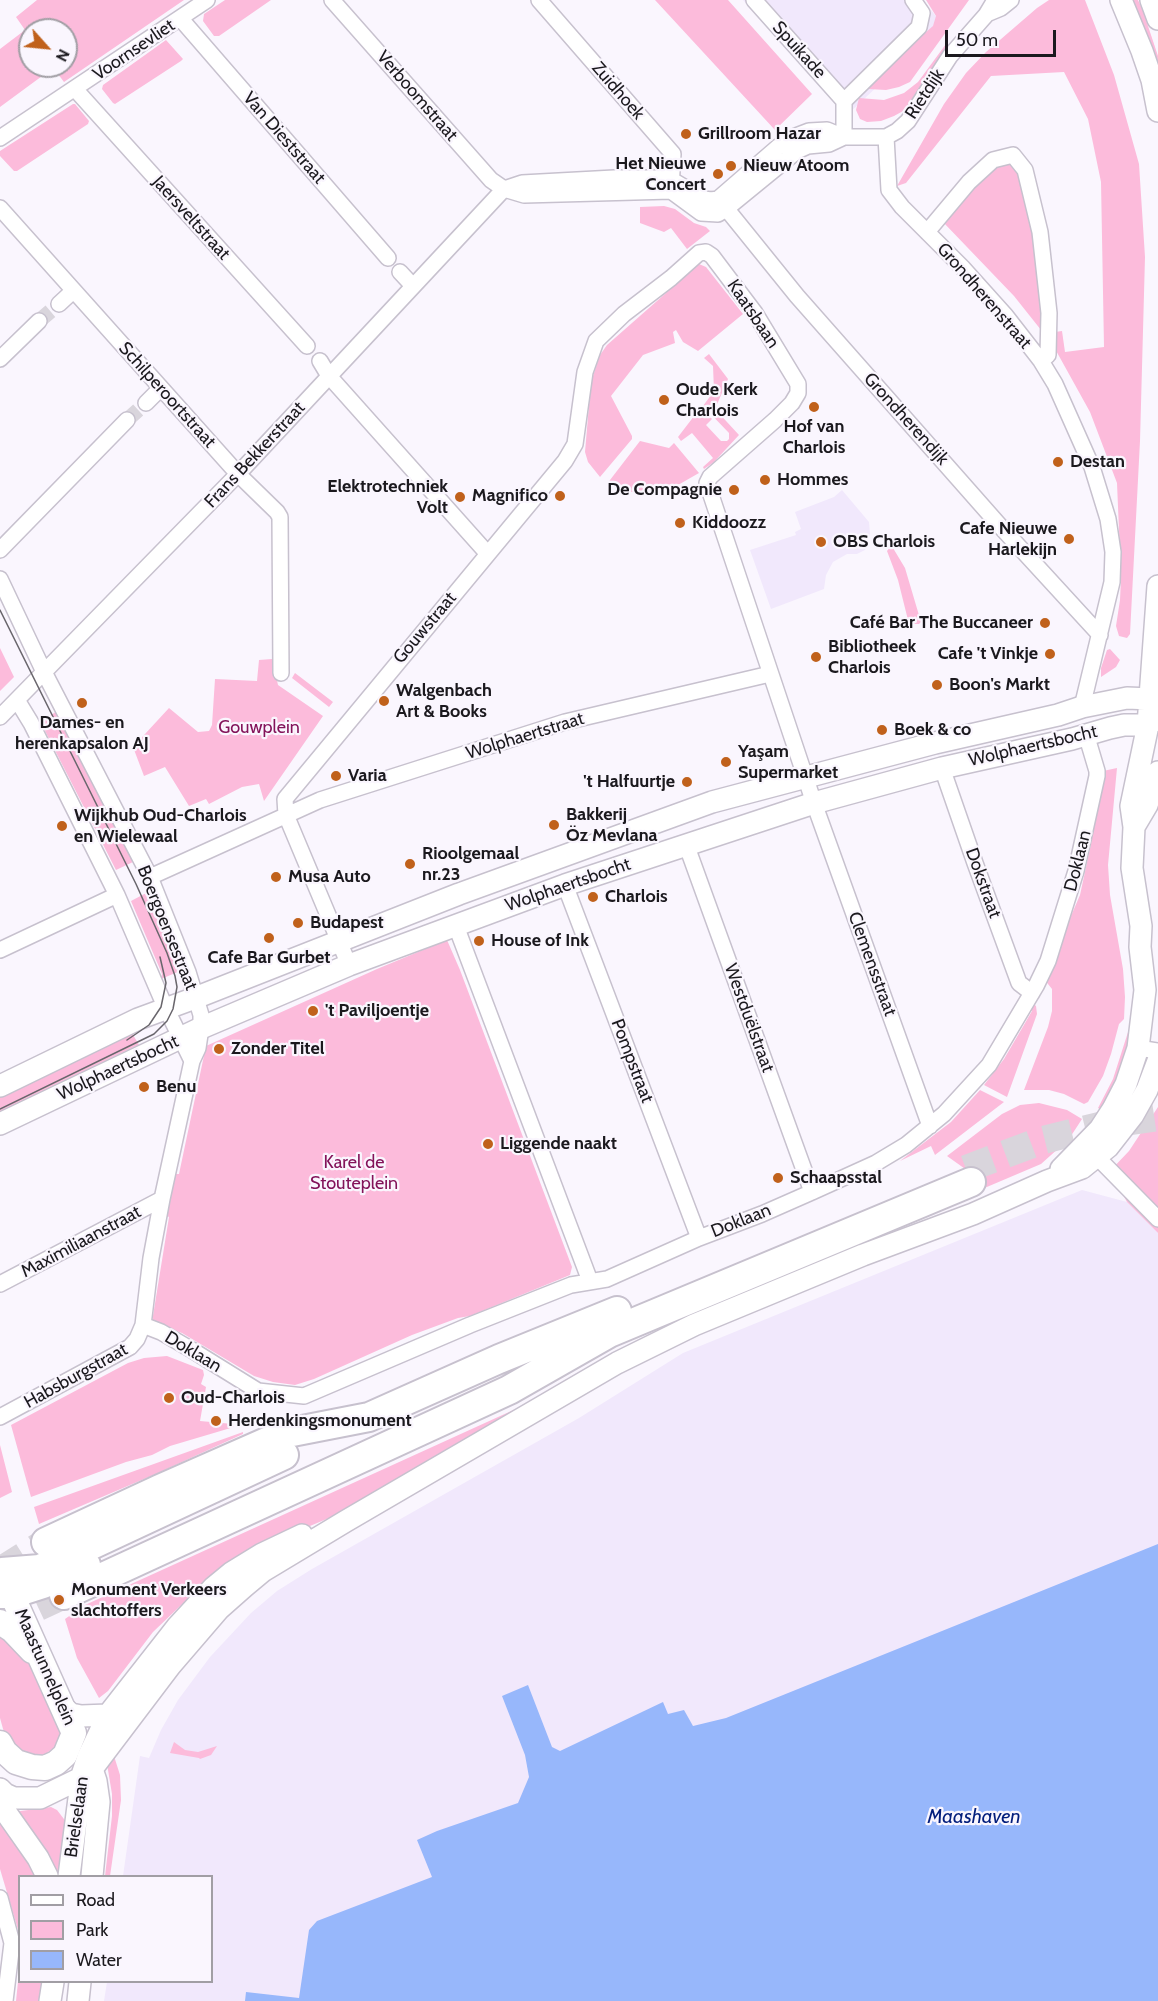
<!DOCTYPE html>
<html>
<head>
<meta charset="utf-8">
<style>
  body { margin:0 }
  #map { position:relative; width:1158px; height:2001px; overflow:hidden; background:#faf6fe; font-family:Cabin,sans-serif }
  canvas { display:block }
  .legend { position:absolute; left:18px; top:1875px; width:195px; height:108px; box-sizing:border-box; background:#faf6fe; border:2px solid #a19ea4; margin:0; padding:8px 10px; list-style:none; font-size:18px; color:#1b191e }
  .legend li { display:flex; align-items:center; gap:12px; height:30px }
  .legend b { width:30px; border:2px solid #a19ea4 }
  .north { position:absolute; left:18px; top:18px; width:60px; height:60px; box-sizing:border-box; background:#faf6fe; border:2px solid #a19ea4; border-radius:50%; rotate:117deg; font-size:16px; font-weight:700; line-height:24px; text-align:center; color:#1b191e }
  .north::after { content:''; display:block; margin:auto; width:21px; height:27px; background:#c0611b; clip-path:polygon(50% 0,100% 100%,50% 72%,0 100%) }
  .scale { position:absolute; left:945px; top:30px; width:111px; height:27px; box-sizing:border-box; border:3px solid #1b191e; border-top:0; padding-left:8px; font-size:18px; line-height:21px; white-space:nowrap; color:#1b191e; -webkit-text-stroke:4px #faf6fe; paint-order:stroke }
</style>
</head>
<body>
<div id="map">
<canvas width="1158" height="2001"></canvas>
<ul class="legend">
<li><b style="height:8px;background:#fff"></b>Road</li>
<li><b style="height:16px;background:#fcbbdb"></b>Park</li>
<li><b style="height:16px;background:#97b7fb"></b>Water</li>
</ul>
<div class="north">N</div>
<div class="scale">50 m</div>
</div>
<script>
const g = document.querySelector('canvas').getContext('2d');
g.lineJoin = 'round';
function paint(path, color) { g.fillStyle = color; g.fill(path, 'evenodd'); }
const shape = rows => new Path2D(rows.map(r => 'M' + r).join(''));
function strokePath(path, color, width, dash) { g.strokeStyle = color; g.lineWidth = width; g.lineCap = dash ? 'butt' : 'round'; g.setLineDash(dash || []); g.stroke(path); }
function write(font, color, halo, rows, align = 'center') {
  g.font = font + ' Cabin,sans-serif'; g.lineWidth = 4.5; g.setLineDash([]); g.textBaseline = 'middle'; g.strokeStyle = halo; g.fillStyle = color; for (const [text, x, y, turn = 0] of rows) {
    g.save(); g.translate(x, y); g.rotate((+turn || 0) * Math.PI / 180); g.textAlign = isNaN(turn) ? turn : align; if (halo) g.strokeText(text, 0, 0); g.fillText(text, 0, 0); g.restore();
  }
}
paint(shape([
  [743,0,923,0,943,25,848,114],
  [842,490,869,522,870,534,865,550,857,554,847,554,833,562,826,575,824,589,771,609,750,550,796,535,795,532,801,529,795,512,834,497],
  [1082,1190,1127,1202,1158,1233,1158,1551,337,2001,104,2001,107,1982,212,1982,212,1876,123,1876,140,1756,149,1758,161,1730,178,1700,210,1657,251,1613,277,1591,312,1569,579,1418,683,1353]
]), '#f1e8fc');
paint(shape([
  [37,0,184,0,64,82,52,66,66,66,66,30,30,30,30,66,51,66,53,68,0,107,0,49,25,30,16,17],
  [225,0,271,0,219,36,214,36,203,21,204,14],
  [655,0,728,0,812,94,775,130],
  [926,0,969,0,910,82,899,87,886,90,868,89,866,85,933,26,936,16],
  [1049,0,1085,0,1114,75,1139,164,1145,257,1140,441,1130,634,1127,638,1119,636,1116,626,1120,600,1121,578,1117,483,1090,412,1054,347,1055,332,1062,331,1065,352,1104,347,1101,182,1088,119,1064,72,991,76,906,183,897,186,944,104,966,73,986,52,1037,8],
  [1129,0,1138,0,1143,11,1158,56,1158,78],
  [166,40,183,59,181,61,115,104,113,103,102,89,103,85],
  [946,44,948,46,905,110,894,116,881,121,867,122,860,119,856,110,859,98,884,100,904,93,918,82],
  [73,104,75,104,89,121,88,124,17,171,14,171,0,156,0,151],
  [1006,163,1013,166,1019,171,1036,239,1045,335,1014,296,943,222,990,168],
  [664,206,675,209,694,223,706,227,710,231,687,249,671,228,664,232,640,223,640,207],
  [699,264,706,267,743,314,698,351,683,342,676,330,673,332,675,343,643,355,611,396,632,436,632,439,600,477,588,462,585,452,591,382,600,355,607,345],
  [709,354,728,379,715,409,739,435,714,462,704,469,703,467,713,458,692,433,681,441,678,437,701,407,712,419,706,425,721,441,727,441,729,439,729,433,703,406,714,391,713,366,704,358],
  [640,441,669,448,674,443,699,473,678,485,652,490,631,492,619,488,609,482,610,480],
  [890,547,893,548,905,568,921,622,919,624,909,624,898,580,887,551],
  [0,648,14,677,0,691],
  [1110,649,1120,660,1116,667,1101,677,1101,668,1107,650],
  [272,659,278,685,323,716,264,801,259,784,242,787,209,804,206,799,189,806,165,767,144,776,133,747,169,708,198,732,209,731,212,725,215,679,257,681,259,660],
  [295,673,333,702,329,707,292,678],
  [58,710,133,862,116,870,41,723],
  [1117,768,1108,865,1110,895,1123,969,1125,997,1124,1019,1119,1024,1111,1054,1103,1076,1088,1102,1084,1104,1064,1094,1049,1090,1024,1090,1048,1027,1052,1011,1052,989,1044,979,1080,895,1091,844,1103,771],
  [148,892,180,971,161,979,162,974,131,901],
  [447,940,460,970,572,1267,570,1275,470,1316,458,1318,412,1335,314,1379,295,1385,273,1382,254,1376,182,1333,152,1322,169,1217,165,1215,174,1174,179,1174,206,1046,377,969],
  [1033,1003,1036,1006,1037,1014,1007,1097,984,1085,1004,1059,1021,1030,1032,1011,1028,1008],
  [1129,1029,1136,1030,1106,1113,1098,1108,1113,1079],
  [132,1033,139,1045,134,1047,0,1112,0,1095],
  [980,1090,1004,1102,935,1155,931,1146,900,1161,951,1122],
  [1039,1103,1067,1110,1082,1119,1069,1139,1041,1164,968,1195,968,1171,947,1156,1002,1114,1020,1105],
  [1158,1107,1158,1233,1127,1202,1110,1171,1129,1151],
  [167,1356,203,1370,204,1375,201,1384,206,1387,200,1421,233,1424,234,1427,170,1446,152,1455,126,1462,31,1497,11,1425,128,1363,144,1358],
  [520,1407,360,1505,279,1539,199,1588,153,1632,108,1691,99,1698,77,1658,65,1619,85,1605],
  [243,1432,243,1434,158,1473,39,1524,34,1507],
  [0,1445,12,1492,0,1498],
  [0,1629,24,1652,39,1679,60,1729,62,1737,56,1746,43,1756,26,1757,5,1736,0,1718],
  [174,1742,185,1750,198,1752,217,1746,211,1755,200,1759,199,1758,170,1753],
  [114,1756,120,1775,121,1800,110,1876,105,1876,112,1816,112,1794,107,1764],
  [51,1807,57,1810,67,1823,63,1876,54,1876,13,1812],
  [0,1815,40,1876,20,1876,19,1933,0,1869],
  [19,1972,20,1982,48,1982,46,2001,16,2001]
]), '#fcbbdb');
paint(shape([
  [1158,1544,1158,2001,245,2001,246,1992,299,1998,309,1930,317,1921,432,1877,417,1840,437,1831,518,1803,529,1777,525,1755,502,1696,528,1685,552,1747,560,1751,663,1702,668,1714,684,1710,693,1726,726,1718]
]), '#97b7fb');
strokePath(shape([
  [39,321,59,304],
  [127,420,146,403]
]), '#d9d5dc', 15, [15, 8]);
strokePath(shape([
  [966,1169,1043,1140,1103,1125,1158,1117],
  [0,1571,46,1542],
  [0,1625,64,1595]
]), '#d9d5dc', 28, [28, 14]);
const street = shape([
  [332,0,491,180,504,189,524,195,671,191,701,213,718,214,726,209,797,151,808,146,829,144,844,137],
  [539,0,673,154,671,188],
  [754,0,844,101],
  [989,13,1001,8,1011,0],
  [180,18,388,258],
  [75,89,307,346],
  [844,137,844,101,919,27,922,13,913,0],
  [886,137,889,190,902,207,962,267,1006,316,1041,361,1055,384,1092,467,1108,519,1113,552,1112,582,1082,707],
  [0,138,207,0],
  [718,199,778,147,796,136,809,131,827,130,844,137,886,137,897,131,908,121,950,56,986,15,995,0],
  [721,202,797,296,1000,526,1100,635],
  [0,208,238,474,277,512,280,517,281,673],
  [927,232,969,182,993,160,1013,155,1025,170,1040,232,1049,313,1048,355,1041,361],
  [400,272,413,286],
  [59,304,73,291],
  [0,359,39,321],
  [320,361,329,376,487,553],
  [146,403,161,388],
  [0,550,127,420],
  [0,579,44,672,150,877,188,972,201,1015,201,1028,198,1048,192,1061,162,1199,151,1258,143,1325,137,1339,130,1347,0,1417],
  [17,700,31,723,117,895,163,1002,192,1061],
  [0,717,238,474,504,189,522,183,614,178,661,178,672,180,704,199,711,200,718,199],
  [942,768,975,863,1019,983,1032,993],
  [686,844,812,1192],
  [150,877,320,800,565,722,770,674],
  [565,885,699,1238],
  [456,926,590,1281],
  [0,950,117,895],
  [349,965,286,815,285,799,565,461,575,444,585,372,596,341,624,314,671,278,699,253,706,252,712,256,755,313,798,384,798,393,792,403,775,420,710,477,707,483,814,803,930,1126],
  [1138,1048,1158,1051],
  [1097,1157,1158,1219],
  [0,1284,162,1199],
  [143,1325,161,1332,192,1350,258,1391,304,1396,470,1325,571,1285,607,1279,699,1238,762,1214,812,1192,876,1163,906,1145,944,1114,989,1065,1036,986,1048,961,1076,871,1097,776,1097,771,1086,734],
  [0,1898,12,1943,5,2001]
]);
const secondary = shape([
  [1121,0,1142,51,1152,80,1158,111],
  [1151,0,1158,19],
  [1134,827,1147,805,1158,772],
  [0,1086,138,1019,195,998,459,894,712,802,935,743,1058,715,1082,707,1127,698,1151,699,1158,704],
  [0,1124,201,1028,349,965,565,885,814,803,942,768,1072,739,1110,728,1124,725,1148,725,1158,718],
  [1061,1169,1100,1129,1113,1109,1126,1084,1138,1048,1145,990,1140,947,1141,926,1132,868,1134,827,1131,806,1148,725,1158,586],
  [64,1708,71,1714,81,1716,108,1715],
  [88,1757,96,1781,99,1802,92,1876],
  [0,1789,5,1794,14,1798,40,1798,81,1778,92,1769,170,1666,219,1609,245,1586,263,1571,346,1521,617,1363,694,1325,863,1255,973,1214,1047,1181,1082,1168,1108,1147,1133,1115,1147,1090,1158,1061],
  [0,1804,38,1858,47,1876],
  [69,1876,82,1775,88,1757,108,1715,177,1627,214,1587,231,1573,262,1554,302,1535],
  [50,2001,53,1982],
  [78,2001,80,1982]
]);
const primary = shape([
  [0,1622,12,1630,32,1651],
  [0,1743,5,1752,16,1762,32,1767,45,1768,56,1763,65,1755,74,1733,4,1577]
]);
const highway = shape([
  [46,1542,160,1489,287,1433,369,1417,499,1359,617,1311],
  [2,1572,40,1569,284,1455],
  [0,1594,12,1594,43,1584,86,1565],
  [64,1595,509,1390,609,1333,971,1182]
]);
strokePath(street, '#c7c1ce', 18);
strokePath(secondary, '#c7c1ce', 24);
strokePath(primary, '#c7c1ce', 27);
strokePath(highway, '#c7c1ce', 32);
strokePath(street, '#fff', 15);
strokePath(secondary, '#fff', 21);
strokePath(primary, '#fff', 24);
strokePath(highway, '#fff', 28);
strokePath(shape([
  [0,610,136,884,167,953,175,976,177,987,173,1009,167,1021,154,1034,0,1109],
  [127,1040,149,1025,161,1007,166,983,160,957]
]), '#69666c', 1.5);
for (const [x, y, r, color] of [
  [686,134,6,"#c0611b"],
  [731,166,6,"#c0611b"],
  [718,174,6,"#c0611b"],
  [664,400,6,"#c0611b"],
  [814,407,6,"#c0611b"],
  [1058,462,6,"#c0611b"],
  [765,480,6,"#c0611b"],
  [734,490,6,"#c0611b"],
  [560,496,6,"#c0611b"],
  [460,497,6,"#c0611b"],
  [680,523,6,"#c0611b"],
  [1069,539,6,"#c0611b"],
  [821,542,6,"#c0611b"],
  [1045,623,6,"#c0611b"],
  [1050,654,6,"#c0611b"],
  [816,657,6,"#c0611b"],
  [937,685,6,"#c0611b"],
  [384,701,6,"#c0611b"],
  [82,703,6,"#c0611b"],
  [882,730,6,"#c0611b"],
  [726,762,6,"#c0611b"],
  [336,776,6,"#c0611b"],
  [687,782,6,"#c0611b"],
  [554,825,6,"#c0611b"],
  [62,826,6,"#c0611b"],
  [410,864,6,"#c0611b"],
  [276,877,6,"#c0611b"],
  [593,897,6,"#c0611b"],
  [298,923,6,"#c0611b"],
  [269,938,6,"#c0611b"],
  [479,941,6,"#c0611b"],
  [313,1011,6,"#c0611b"],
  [219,1049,6,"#c0611b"],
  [144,1087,6,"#c0611b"],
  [488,1144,6,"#c0611b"],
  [778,1178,6,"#c0611b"],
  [169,1398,6,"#c0611b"],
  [216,1421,6,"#c0611b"],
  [59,1600,6,"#c0611b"]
]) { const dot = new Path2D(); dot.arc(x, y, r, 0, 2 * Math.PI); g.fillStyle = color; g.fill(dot); strokePath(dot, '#faf6fe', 2); }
write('18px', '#1b191e', '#faf6fe', [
  ["Voornsevliet",134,50,-34],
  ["Spuikade",799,50,48],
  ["Zuidhoek",618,91,49],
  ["Rietdijk",925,94,-57],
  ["Verboomstraat",417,96,49],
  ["Van Dieststraat",284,138,49],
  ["Jaersveltstraat",191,218,48],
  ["Grondherenstraat",984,296,49],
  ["Kaatsbaan",753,314,56],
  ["Schilperoortstraat",167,395,48],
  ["Grondherendijk",906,419,48],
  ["Frans Bekkerstraat",255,455,-47],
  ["Gouwstraat",425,628,-50],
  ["Wolphaertstraat",525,736,-17],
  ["Wolphaertsbocht",1033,746,-13],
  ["Doklaan",1078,861,-76],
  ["Dokstraat",983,883,70],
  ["Wolphaertsbocht",568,885,-19],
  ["Boergoensestraat",167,928,68],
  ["Clemensstraat",872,964,70],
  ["Westduëlstraat",749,1018,70],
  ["Pompstraat",632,1061,69],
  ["Wolphaertsbocht",118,1068,-25],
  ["Doklaan",741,1221,-22],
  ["Maximiliaanstraat",81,1242,-28],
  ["Doklaan",193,1352,31],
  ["Habsburgstraat",76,1376,-29],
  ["Maastunnelplein",45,1667,66],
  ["Brielselaan",77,1817,-82]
]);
write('bold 18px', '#1b191e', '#faf6fe', [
  ["Grillroom Hazar",698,134],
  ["Het Nieuwe",706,164,"right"],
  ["Concert",706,185,"right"],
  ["Nieuw Atoom",743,166],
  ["Oude Kerk",676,390],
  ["Charlois",676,411],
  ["Hof van",814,427,"center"],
  ["Charlois",814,448,"center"],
  ["Destan",1070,462],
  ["Hommes",777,480],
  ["Elektrotechniek",448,487,"right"],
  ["Volt",448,508,"right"],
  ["De Compagnie",722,490,"right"],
  ["Magnifico",548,496,"right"],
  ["Kiddoozz",692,523],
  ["Cafe Nieuwe",1057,529,"right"],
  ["Harlekijn",1057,550,"right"],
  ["OBS Charlois",833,542],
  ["Café Bar The Buccaneer",1033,623,"right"],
  ["Bibliotheek",828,647],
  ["Charlois",828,668],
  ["Cafe 't Vinkje",1038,654,"right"],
  ["Boon's Markt",949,685],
  ["Walgenbach",396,691],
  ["Art & Books",396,712],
  ["Dames- en",82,723,"center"],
  ["herenkapsalon AJ",82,744,"center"],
  ["Boek & co",894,730],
  ["Yaşam",738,752],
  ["Supermarket",738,773],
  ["Varia",348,776],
  ["'t Halfuurtje",675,782,"right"],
  ["Bakkerij",566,815],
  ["Öz Mevlana",566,836],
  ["Wijkhub Oud-Charlois",74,816],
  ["en Wielewaal",74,837],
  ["Rioolgemaal",422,854],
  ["nr.23",422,875],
  ["Musa Auto",288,877],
  ["Charlois",605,897],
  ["Budapest",310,923],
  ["House of Ink",491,941],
  ["Cafe Bar Gurbet",269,958,"center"],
  ["'t Paviljoentje",325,1011],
  ["Zonder Titel",231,1049],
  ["Benu",156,1087],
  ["Liggende naakt",500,1144],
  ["Schaapsstal",790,1178],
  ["Oud-Charlois",181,1398],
  ["Herdenkingsmonument",228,1421],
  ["Monument Verkeers",71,1590],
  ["slachtoffers",71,1611]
], 'left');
write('18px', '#83135a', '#faf6fe', [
  ["Gouwplein",259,728],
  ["Karel de",354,1163],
  ["Stouteplein",354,1184]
]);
write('italic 20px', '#031e7c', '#faf6fe', [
  ["Maashaven",974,1817]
]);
</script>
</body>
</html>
